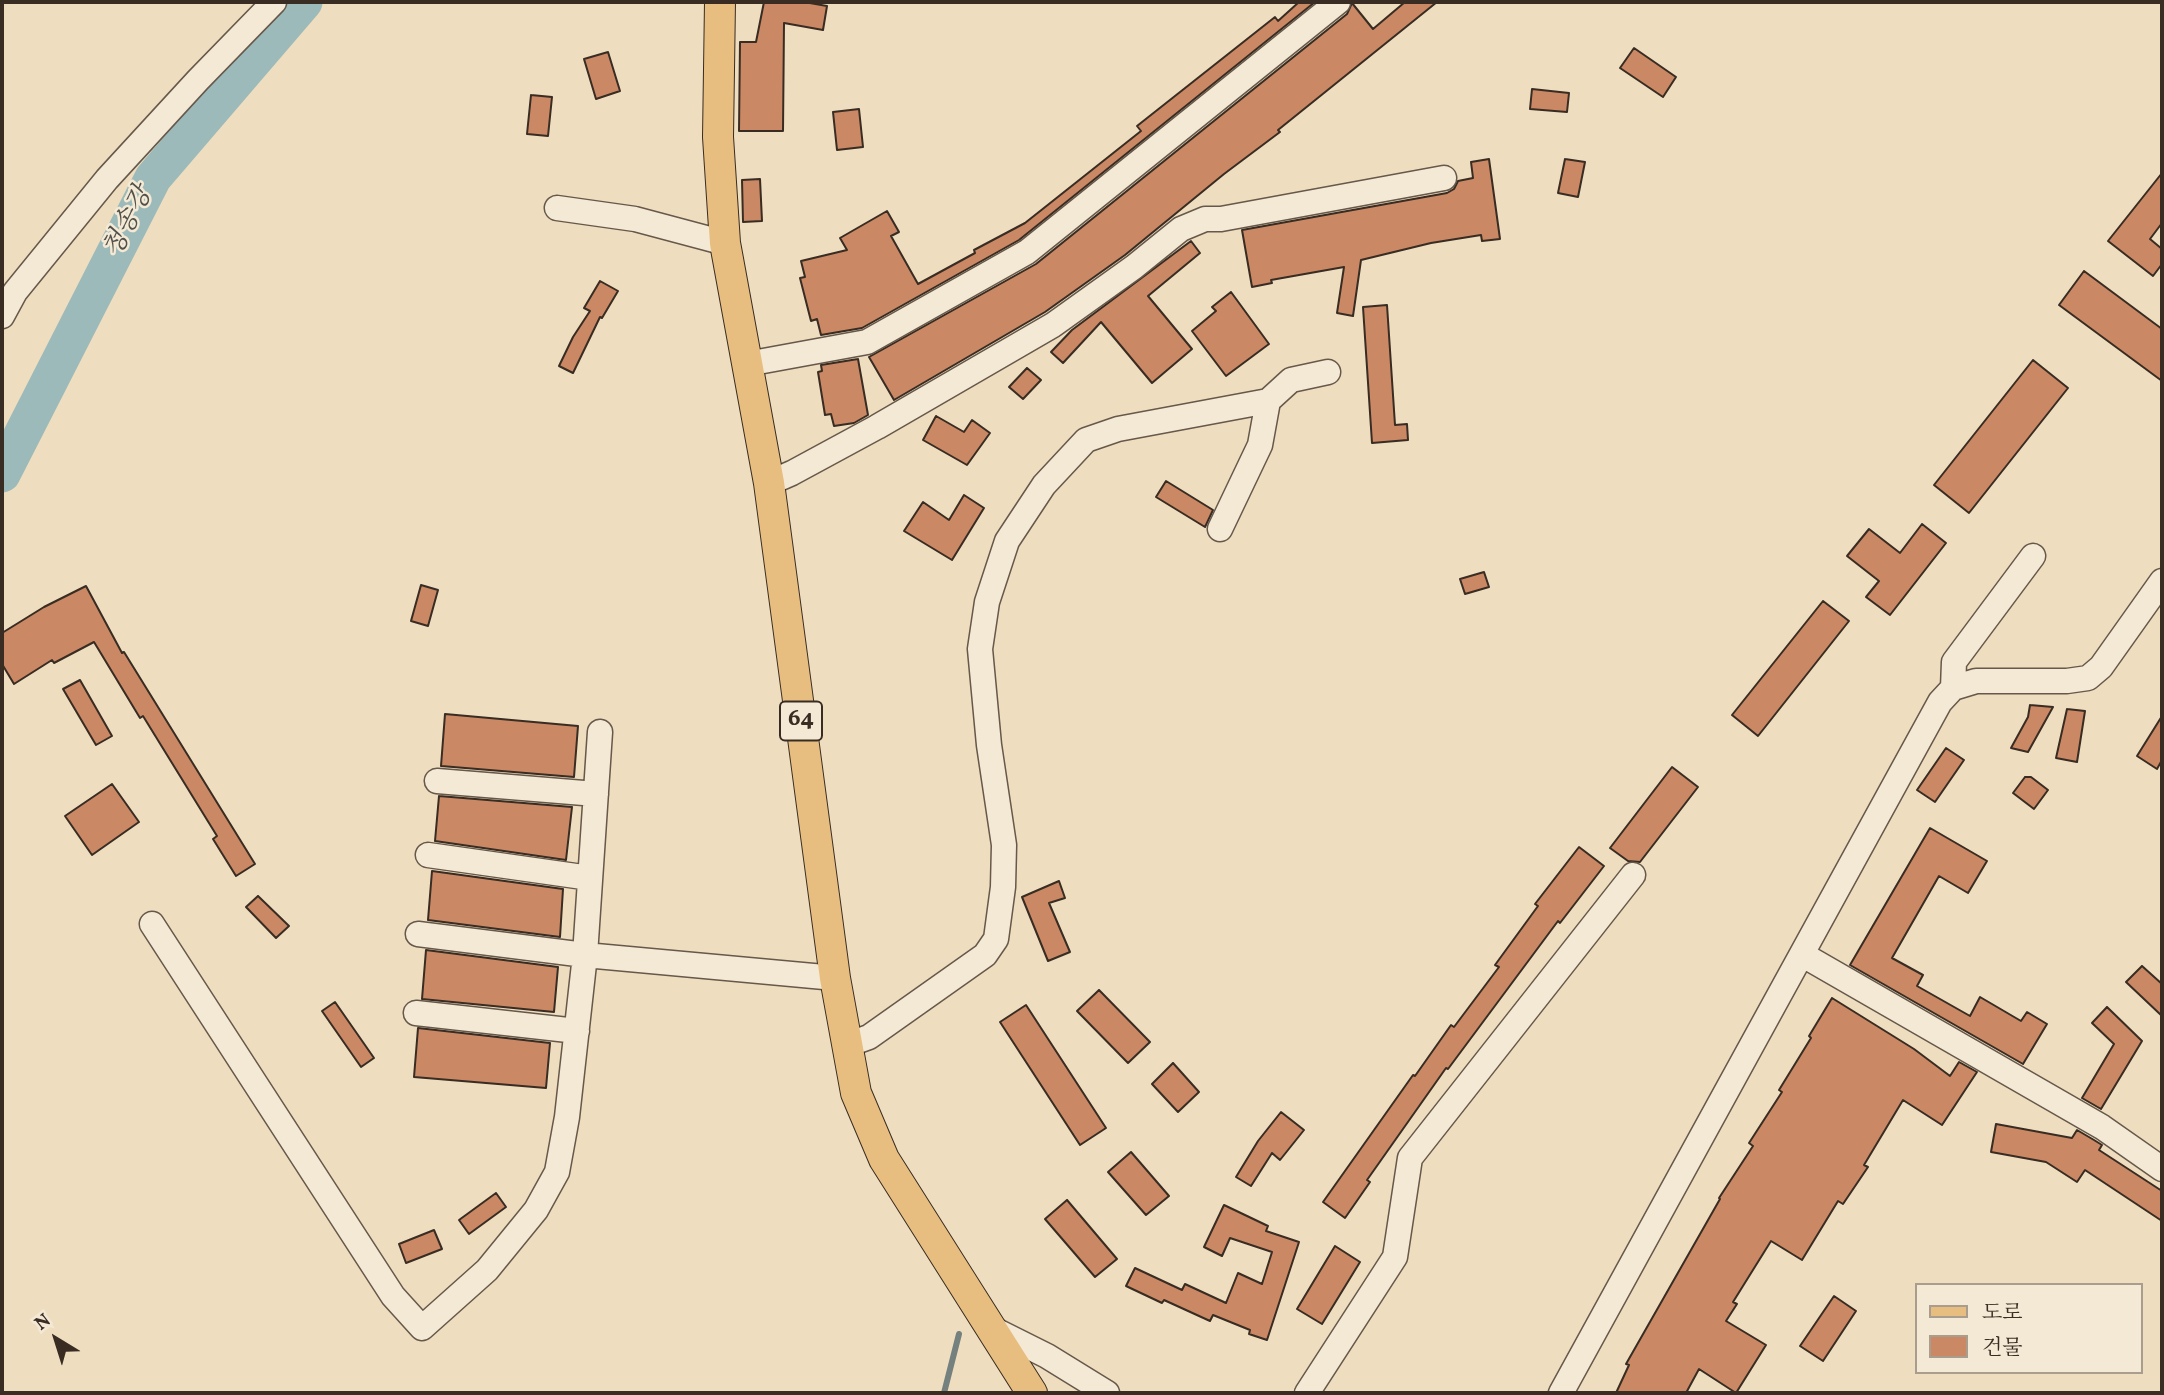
<!DOCTYPE html>
<html>
<head>
<meta charset="utf-8">
<style>
  body { margin:0 }
  #map { position:relative; width:2164px; height:1395px; overflow:hidden; background:#eeddbe; font-family:Vollkorn,"Noto Serif KR",serif }
  canvas { display:block }
  .frame { position:absolute; inset:0; border:4px solid #382c23; pointer-events:none }
  .legend { position:absolute; left:1915px; top:1283px; width:228px; height:91px; box-sizing:border-box; background:#f4e9d5; border:2px solid #a99d8e; margin:0; padding:9px 12px; list-style:none; font-size:21px; color:#382c23 }
  .legend li { display:flex; align-items:center; gap:14px; height:35px }
  .legend b { width:35px; border:2px solid #a99d8e }
  .north { position:absolute; left:21px; top:1304px; width:70px; height:70px; -webkit-text-stroke:5px #f4e9d5; paint-order:stroke; rotate:322deg; font-size:19px; font-weight:700; line-height:28px; text-align:center; color:#382c23 }
  .north::after { content:''; display:block; margin:auto; width:24px; height:32px; background:#382c23; clip-path:polygon(50% 0,100% 100%,50% 72%,0 100%) }
</style>
</head>
<body>
<div id="map">
<canvas width="2164" height="1395"></canvas>
<div class="frame"></div>
<ul class="legend">
<li><b style="height:9px;background:#e7be7f"></b>도로</li>
<li><b style="height:19px;background:#ca8864"></b>건물</li>
</ul>
<div class="north">N</div>
</div>
<script>
const g = document.querySelector('canvas').getContext('2d');
g.lineJoin = 'round';
const shape = rows => new Path2D(rows.map(r => 'M' + r).join(''));
function strokePath(path, color, width, dash) { g.strokeStyle = color; g.lineWidth = width; g.lineCap = dash ? 'butt' : 'round'; g.setLineDash(dash || []); g.stroke(path); }
function paint(path, color) { g.fillStyle = color; g.fill(path, 'evenodd'); }
function write(font, color, halo, rows, align = 'center') {
  g.font = font + ' Vollkorn,"Noto Serif KR",serif'; g.lineWidth = 5; g.setLineDash([]); g.textBaseline = 'middle'; g.strokeStyle = halo; g.fillStyle = color; for (const [text, x, y, turn = 0] of rows) {
    g.save(); g.translate(x, y); g.rotate((+turn || 0) * Math.PI / 180); g.textAlign = isNaN(turn) ? turn : align; if (halo) g.strokeText(text, 0, 0); g.fillText(text, 0, 0); g.restore();
  }
}
strokePath(shape([
  [944,1393,959,1334]
]), '#74817e', 6);
strokePath(shape([
  [2,474,153,178,304,2]
]), '#9cbaba', 37);
const building = shape([
  [764,2,804,2,827,6,823,30,784,23,783,131,739,131,740,42,756,42,764,2],
  [1299,2,1315,2,1019,240,862,328,821,335,817,319,811,321,800,278,805,277,801,261,847,250,840,238,887,211,899,232,891,236,918,284,975,253,974,250,1025,223,1141,131,1137,126,1275,17,1278,21,1299,2],
  [1405,2,1437,2,1278,130,1280,132,1224,174,1125,255,1045,312,894,400,869,357,1036,264,1347,14,1352,3,1373,29,1405,2],
  [1634,48,1676,77,1663,97,1620,68,1634,48],
  [608,52,620,91,596,99,584,59,608,52],
  [1532,89,1569,93,1567,112,1530,109,1532,89],
  [531,95,552,97,548,136,527,134,531,95],
  [859,109,863,147,837,150,833,112,859,109],
  [1489,159,1500,239,1482,241,1481,235,1431,243,1361,260,1353,316,1337,313,1344,267,1271,280,1272,283,1252,287,1242,230,1447,193,1454,189,1458,181,1473,178,1471,162,1489,159],
  [1565,159,1585,162,1578,197,1558,193,1565,159],
  [2162,173,2162,223,2150,239,2162,249,2162,264,2153,276,2108,241,2162,173],
  [760,179,762,221,743,222,742,180,760,179],
  [1191,241,1200,253,1148,296,1192,349,1152,383,1101,322,1063,363,1051,352,1072,330,1191,241],
  [2084,271,2162,329,2162,381,2059,305,2084,271],
  [600,281,618,291,602,318,600,317,573,373,559,366,573,337,590,311,584,308,600,281],
  [1231,292,1269,344,1226,376,1192,331,1216,311,1212,307,1231,292],
  [1387,305,1395,425,1407,424,1408,440,1372,443,1363,307,1387,305],
  [858,359,868,415,854,423,834,426,831,414,825,415,818,372,822,371,821,365,858,359],
  [2033,360,2068,388,1969,513,1934,485,2033,360],
  [1027,368,1041,380,1023,399,1009,387,1027,368],
  [936,416,964,432,972,420,990,433,967,465,923,440,936,416],
  [1166,481,1213,510,1205,527,1156,497,1166,481],
  [964,495,984,508,952,560,904,531,923,502,949,520,964,495],
  [1922,524,1946,543,1890,615,1866,597,1879,581,1847,556,1869,529,1900,553,1922,524],
  [1484,572,1489,587,1465,594,1460,579,1484,572],
  [421,585,438,590,428,626,411,621,421,585],
  [86,586,122,653,124,652,255,864,236,876,213,839,217,836,143,716,140,718,94,642,54,663,52,660,14,684,2,664,2,633,44,607,86,586],
  [1823,601,1849,621,1758,736,1732,715,1823,601],
  [80,680,112,736,96,745,63,689,80,680],
  [2030,705,2053,707,2028,752,2011,748,2028,717,2030,705],
  [2067,709,2085,711,2077,762,2056,758,2067,709],
  [445,714,578,726,574,777,441,766,445,714],
  [2162,716,2162,760,2157,769,2137,756,2162,716],
  [1946,748,1964,760,1935,802,1917,790,1946,748],
  [1672,767,1698,787,1640,862,1628,861,1610,848,1672,767],
  [2025,777,2031,777,2048,790,2034,809,2013,793,2025,777],
  [112,784,139,822,92,855,65,816,112,784],
  [439,796,572,807,566,860,435,841,439,796],
  [1930,828,1987,861,1968,893,1939,876,1892,958,1923,975,1917,986,1970,1016,1980,997,2021,1021,2027,1012,2047,1024,2023,1064,1850,965,1930,828],
  [1579,847,1604,866,1560,923,1558,921,1448,1069,1446,1068,1367,1180,1370,1182,1345,1218,1323,1202,1413,1075,1415,1076,1451,1025,1454,1027,1499,967,1495,965,1538,906,1535,904,1579,847],
  [432,871,563,889,560,937,428,920,432,871],
  [1059,881,1065,898,1049,903,1070,952,1048,961,1022,897,1059,881],
  [258,896,289,926,276,938,246,907,258,896],
  [426,950,558,967,554,1012,422,999,426,950],
  [2142,966,2162,984,2162,1016,2126,982,2142,966],
  [1099,990,1150,1042,1128,1063,1077,1011,1099,990],
  [1832,998,1914,1049,1950,1076,1959,1062,1977,1072,1942,1125,1903,1100,1864,1165,1868,1167,1843,1204,1838,1201,1802,1260,1771,1241,1733,1302,1737,1304,1726,1321,1766,1345,1736,1393,1699,1369,1686,1393,1616,1393,1629,1365,1626,1364,1720,1199,1719,1198,1753,1146,1749,1143,1782,1092,1779,1090,1811,1038,1809,1036,1832,998],
  [335,1002,374,1058,361,1067,322,1011,335,1002],
  [1026,1005,1106,1128,1080,1145,1000,1022,1026,1005],
  [2107,1007,2142,1041,2101,1109,2082,1098,2114,1044,2092,1023,2107,1007],
  [418,1028,550,1043,546,1088,414,1077,418,1028],
  [1173,1063,1199,1092,1178,1112,1152,1084,1173,1063],
  [1281,1112,1304,1130,1280,1160,1272,1153,1251,1186,1236,1177,1258,1141,1281,1112],
  [1996,1124,2072,1138,2077,1130,2094,1140,2102,1145,2099,1150,2162,1191,2162,1221,2085,1170,2077,1182,2046,1162,1991,1152,1996,1124],
  [1131,1152,1169,1196,1146,1215,1108,1172,1131,1152],
  [496,1193,506,1207,469,1234,459,1220,496,1193],
  [1067,1200,1117,1259,1095,1277,1045,1219,1067,1200],
  [1224,1205,1268,1226,1266,1231,1299,1242,1267,1340,1249,1334,1250,1330,1213,1315,1210,1321,1164,1300,1162,1303,1126,1286,1135,1268,1182,1290,1185,1284,1226,1303,1238,1273,1262,1284,1272,1252,1230,1238,1222,1256,1204,1247,1224,1205],
  [434,1230,442,1249,406,1263,399,1244,434,1230],
  [1335,1246,1360,1262,1322,1324,1297,1309,1335,1246],
  [1834,1296,1856,1311,1823,1361,1800,1346,1834,1296]
]);
paint(building, '#ca8864');
strokePath(building, '#382c23', 2);
const minor = shape([
  [557,208,635,219,725,243],
  [2,316,15,292,107,179,198,80,274,2],
  [747,364,867,342,1027,252,1338,2],
  [769,483,792,473,877,427,1053,325,1134,267,1181,229,1205,219,1221,219,1444,178],
  [1220,529,1260,445,1268,401],
  [1953,688,1954,662,2033,556],
  [437,781,596,794],
  [428,855,590,878],
  [152,924,393,1296,422,1328,487,1270,536,1210,557,1172,567,1117,585,955,600,732],
  [418,934,585,955,835,978],
  [1803,955,2102,1127,2162,1169],
  [416,1013,577,1031],
  [847,1045,869,1037,985,955,996,939,1003,887,1004,845,989,745,980,649,987,602,1007,541,1044,485,1086,440,1118,429,1268,401,1291,380,1328,372],
  [993,1329,1047,1356,1107,1393],
  [1307,1393,1395,1257,1410,1158,1633,875],
  [1561,1393,1940,702,1953,688,1976,681,2067,681,2088,678,2101,667,2162,581]
]);
const major = shape([
  [720,2,718,137,725,243,769,483,835,978,856,1093,884,1159,1032,1393]
]);
strokePath(minor, '#66584a', 27);
strokePath(major, '#382c23', 32);
strokePath(minor, '#f4e9d5', 24);
strokePath(major, '#e7be7f', 30);
for (const [x, y, w] of [
  [801,721,42]
]) { const box = new Path2D(); box.roundRect(x - w / 2, y - 19.5, w, 39, 5); g.fillStyle = '#f4e9d5'; g.fill(box); strokePath(box, '#382c23', 2); }
write('bold 23px', '#382c23', null, [
  ["64",801,721]
]);
write('italic 26px', '#515049', '#f4e9d5', [
  ["청송강",130,223,-63]
]);
</script>
</body>
</html>
